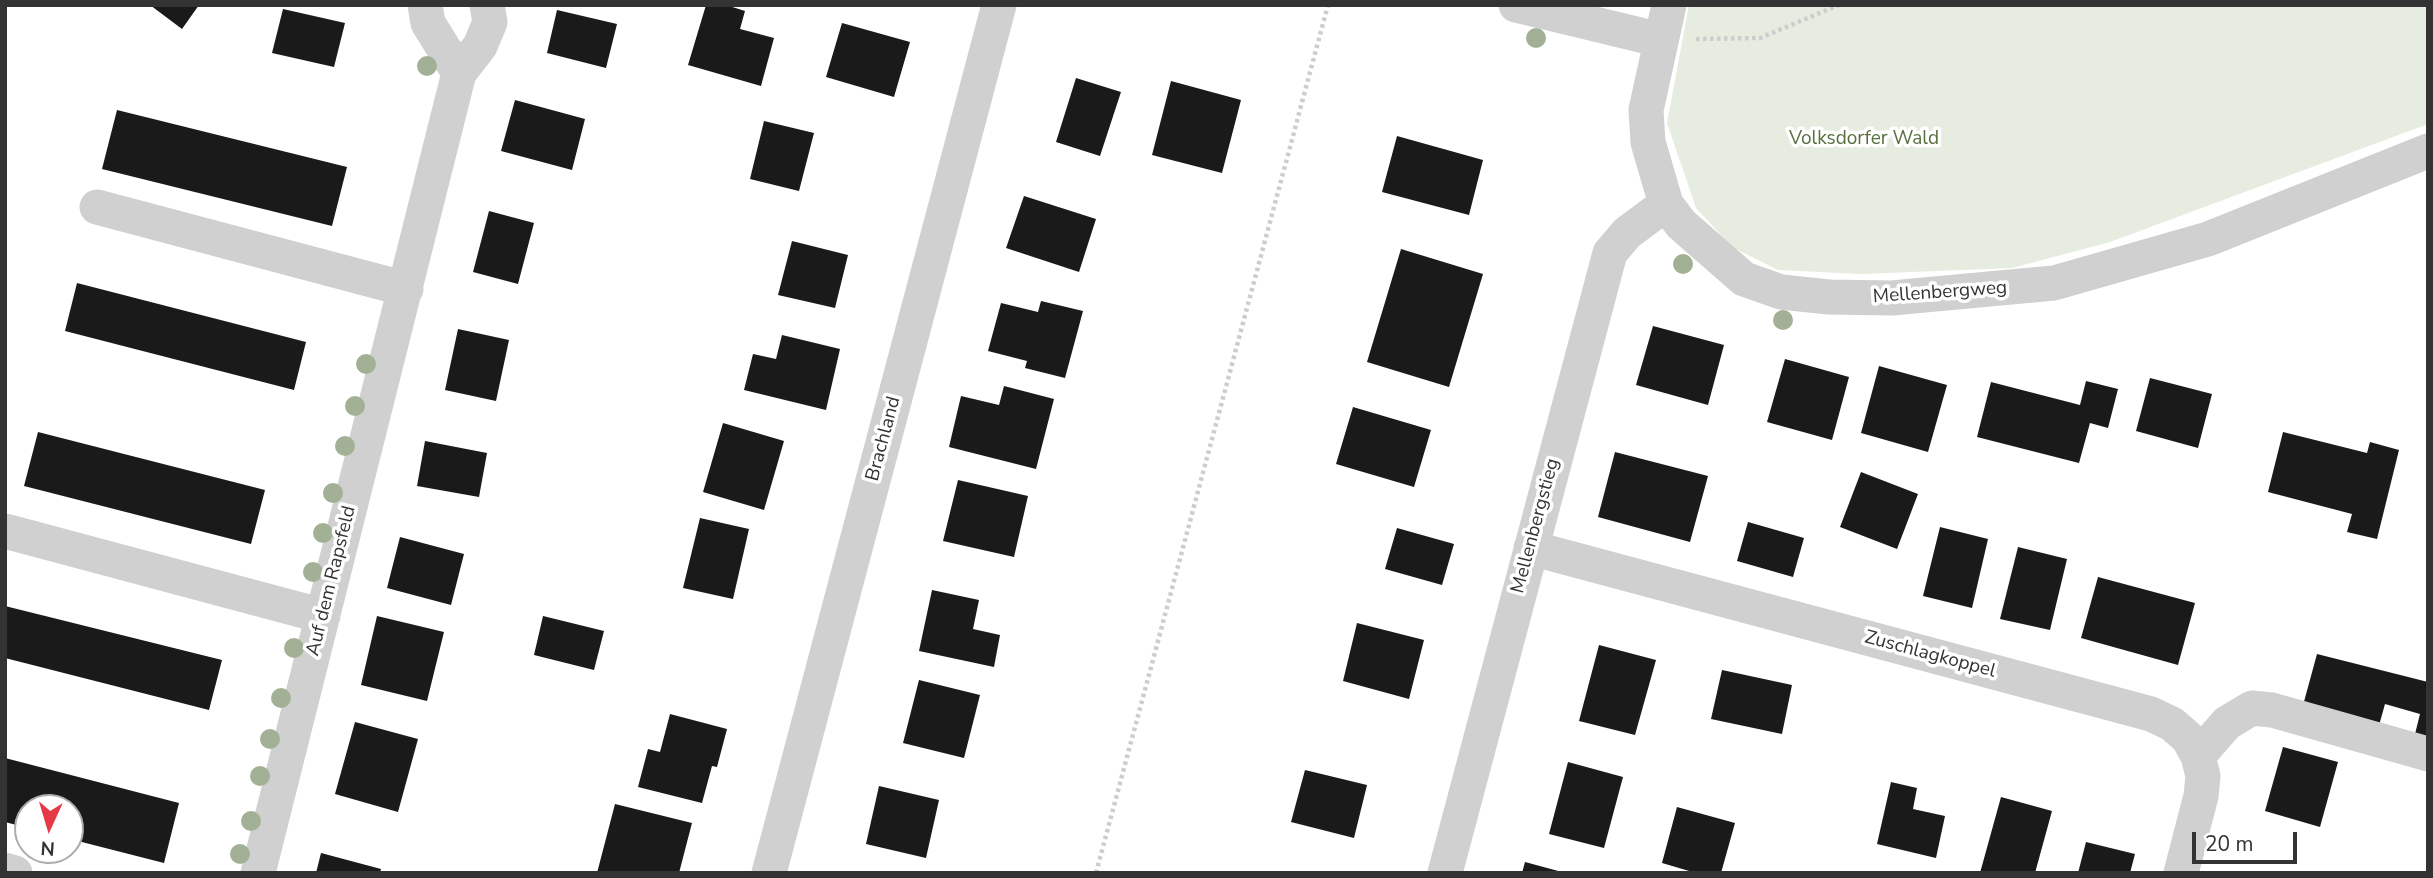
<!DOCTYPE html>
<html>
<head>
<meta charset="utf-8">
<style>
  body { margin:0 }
  #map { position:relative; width:2433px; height:878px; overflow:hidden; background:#fff; font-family:"Nunito Sans",sans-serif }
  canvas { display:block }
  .frame { position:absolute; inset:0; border:7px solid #333; pointer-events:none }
  .north { position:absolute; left:14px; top:794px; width:70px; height:70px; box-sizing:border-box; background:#fff; border:2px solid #adadad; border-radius:50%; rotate:184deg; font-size:19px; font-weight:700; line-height:28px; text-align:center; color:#333 }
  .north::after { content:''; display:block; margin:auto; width:24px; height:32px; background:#e63946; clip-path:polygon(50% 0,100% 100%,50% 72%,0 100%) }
  .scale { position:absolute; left:2192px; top:832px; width:105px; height:32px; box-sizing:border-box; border:4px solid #333; border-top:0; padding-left:9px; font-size:21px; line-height:24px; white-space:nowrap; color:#333; -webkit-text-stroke:5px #fff; paint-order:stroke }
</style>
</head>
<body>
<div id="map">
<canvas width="2433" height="878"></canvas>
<div class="frame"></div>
<div class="north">N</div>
<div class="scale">20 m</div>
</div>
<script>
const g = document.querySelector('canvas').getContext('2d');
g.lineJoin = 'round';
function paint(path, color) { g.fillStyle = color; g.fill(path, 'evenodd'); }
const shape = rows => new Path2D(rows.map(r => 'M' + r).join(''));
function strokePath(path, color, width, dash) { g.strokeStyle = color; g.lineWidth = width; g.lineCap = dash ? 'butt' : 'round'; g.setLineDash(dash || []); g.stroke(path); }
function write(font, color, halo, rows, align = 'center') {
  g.font = font + ' "Nunito Sans",sans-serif'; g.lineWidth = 7; g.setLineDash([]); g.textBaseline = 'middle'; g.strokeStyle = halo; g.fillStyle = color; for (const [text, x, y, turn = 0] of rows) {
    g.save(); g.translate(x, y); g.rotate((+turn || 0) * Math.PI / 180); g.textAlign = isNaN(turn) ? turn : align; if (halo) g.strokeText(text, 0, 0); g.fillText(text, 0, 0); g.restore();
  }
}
paint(shape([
  [1689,5,2428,5,2428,124,2110,242,2012,268,1861,274,1778,270,1732,247,1696,208,1667,123]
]), '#e6ecdf');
paint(shape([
  [150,5,199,5,182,29],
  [706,5,726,5,745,11,740,29,774,38,761,86,688,65],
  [283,9,345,23,334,67,272,53],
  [557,10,617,24,606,68,547,53],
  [842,23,910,42,894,97,826,77],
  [1076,78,1121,92,1100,156,1056,142],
  [1171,81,1241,100,1222,173,1152,155],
  [515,100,585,119,572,170,501,151],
  [117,110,347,167,332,226,102,169],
  [764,121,814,133,799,191,750,179],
  [1397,136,1483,160,1469,215,1382,192],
  [1024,196,1096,219,1079,272,1006,248],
  [489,211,534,223,518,284,473,272],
  [792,241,848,255,835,308,778,295],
  [1401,249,1483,274,1449,387,1367,362],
  [77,283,306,342,294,390,65,331],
  [1041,301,1083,311,1065,378,1025,368,1027,361,988,351,1001,303,1038,312],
  [1653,326,1724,345,1708,405,1636,385],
  [458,329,509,340,496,401,445,390],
  [782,335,840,349,826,410,744,390,753,354,776,359],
  [1785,359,1849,377,1832,440,1767,422],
  [1879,366,1947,385,1928,452,1861,433],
  [2150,378,2212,394,2198,448,2136,431],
  [2086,381,2118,389,2108,428,2090,423,2079,463,1977,437,1991,382,2080,405],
  [1004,386,1054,399,1036,469,949,447,961,396,999,405],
  [1353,407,1431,430,1414,487,1336,464],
  [723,423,784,441,764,510,703,492],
  [38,432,265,490,251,544,24,486],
  [2283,432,2367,453,2370,442,2399,450,2377,539,2347,532,2352,514,2268,492],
  [425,441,487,453,479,497,417,486],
  [1615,452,1708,476,1690,542,1598,517],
  [1861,472,1918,494,1897,549,1840,527],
  [958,480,1028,496,1014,557,943,541],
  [700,518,749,529,733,599,683,588],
  [1748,522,1804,538,1793,577,1737,561],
  [1940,527,1988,539,1972,608,1923,596],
  [1397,528,1454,544,1442,585,1385,569],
  [400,537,464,554,451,605,387,588],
  [2018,547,2067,559,2050,630,2000,619],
  [2098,577,2195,603,2178,665,2081,638],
  [932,590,979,600,973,629,1000,635,994,667,919,651],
  [5,606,222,660,209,710,5,658],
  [377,616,444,632,427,701,361,685],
  [543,616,604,631,594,670,534,655],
  [1357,623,1424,640,1409,699,1343,681],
  [1599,645,1656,660,1635,735,1579,721],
  [2317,654,2428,682,2428,742,2414,738,2420,714,2385,704,2378,729,2302,709],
  [1722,670,1792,685,1782,734,1711,719],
  [919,680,980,695,964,758,903,743],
  [670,714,727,729,717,767,712,766,702,803,638,787,648,749,660,752],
  [355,722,418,739,398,812,335,794],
  [2283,747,2338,762,2320,827,2265,811],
  [5,758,179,803,164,863,70,839,70,808,28,808,28,828,5,822],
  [1568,762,1623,777,1604,848,1549,834],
  [1305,770,1367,785,1354,838,1291,822],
  [1891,782,1917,788,1913,809,1945,816,1936,858,1877,844],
  [879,786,939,800,926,858,866,844],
  [2001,797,2052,811,2035,873,1980,873],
  [615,804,692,823,679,873,597,873],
  [1677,807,1735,823,1721,873,1696,873,1662,863],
  [2086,842,2135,854,2130,873,2078,873],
  [321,853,381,869,380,873,316,873],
  [1525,862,1562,872,1562,873,1522,873]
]), '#1a1a1a');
strokePath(shape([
  [1696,39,1760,38,1839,5],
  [1096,873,1328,5]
]), '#cdcdcd', 4.5, [3.5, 3.5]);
strokePath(shape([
  [425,5,428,23,459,73,480,46,490,22,487,5],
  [1516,5,1661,40],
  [1669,5,1646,110,1648,142,1666,204,1681,224,1744,279,1781,292,1829,297,1892,298,2054,283,2208,239,2428,151],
  [97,207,406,289],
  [5,531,323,616],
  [1531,548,2151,714,2172,724,2188,738,2198,756,2203,776,2201,796,2181,873],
  [2198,756,2227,723,2252,708,2272,710,2428,754],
  [5,870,15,873],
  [258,873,459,73],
  [769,873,999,5],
  [1445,873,1610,253,1627,233,1666,204]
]), '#d0d0d0', 35);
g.fillStyle = '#a2b095';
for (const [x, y] of [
  [1536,38],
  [427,66],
  [1683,264],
  [1783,320],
  [366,364],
  [355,406],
  [345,446],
  [333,493],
  [323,533],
  [313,572],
  [294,648],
  [281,698],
  [270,739],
  [260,776],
  [251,821],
  [240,854]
]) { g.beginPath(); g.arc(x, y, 10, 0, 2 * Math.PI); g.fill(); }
write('19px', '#56703f', '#fff', [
  ["Volksdorfer Wald",1864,139]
]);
write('19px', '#333', '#fff', [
  ["Mellenbergweg",1940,293,-4],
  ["Brachland",884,439,-75],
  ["Mellenbergstieg",1536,526,-75],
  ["Auf dem Rapsfeld",332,581,-76],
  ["Zuschlagkoppel",1930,655,15]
]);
</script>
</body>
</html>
